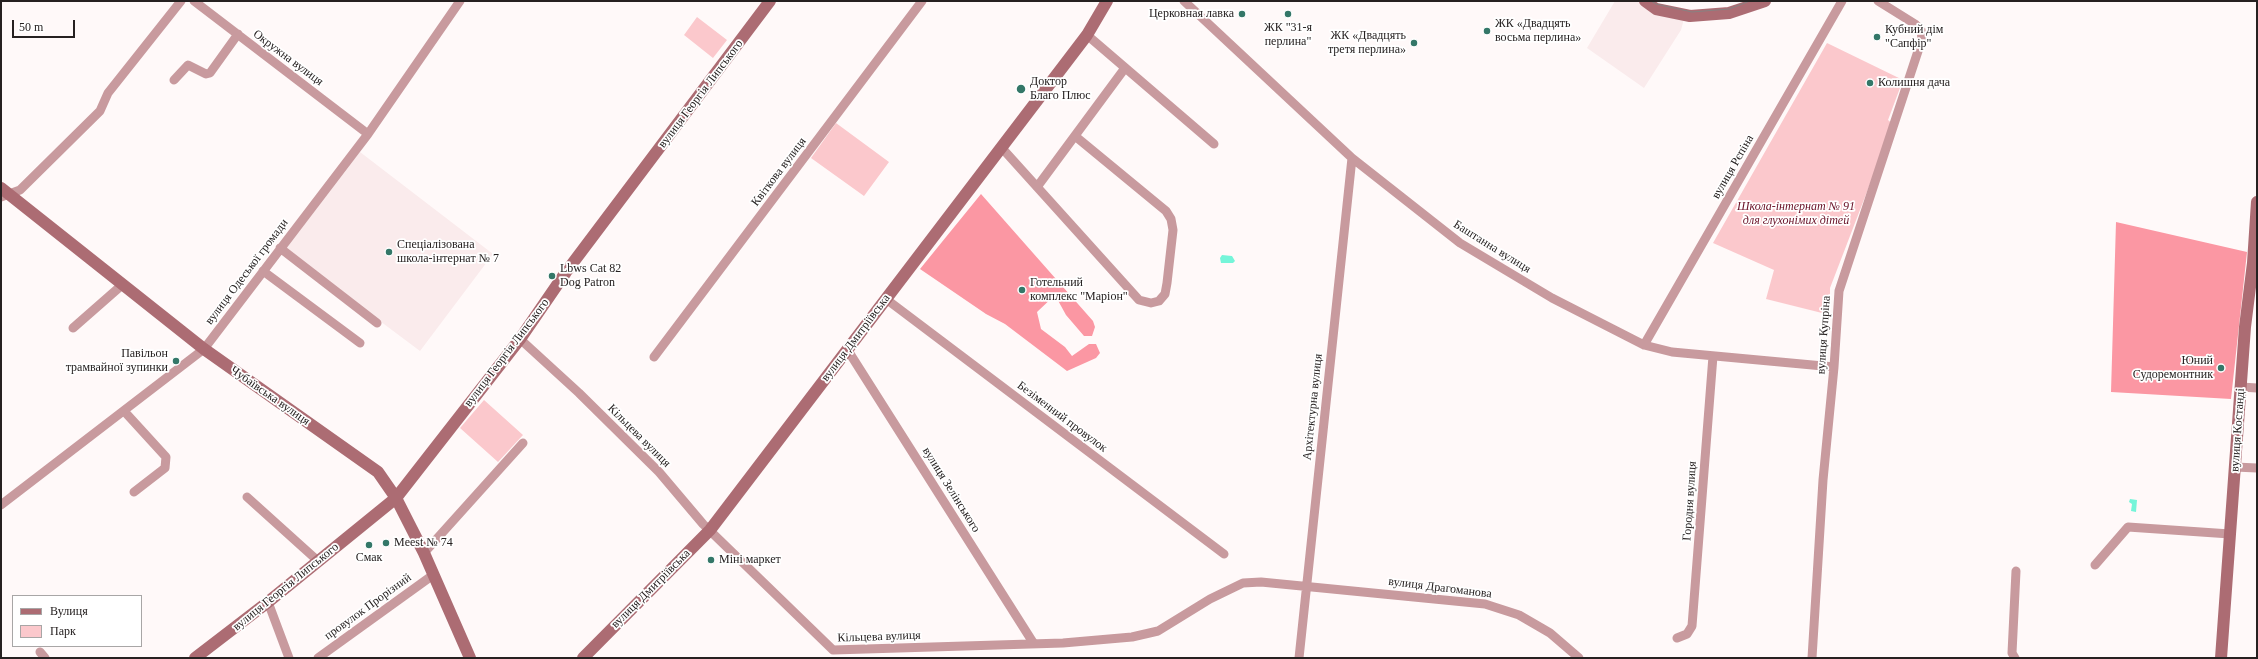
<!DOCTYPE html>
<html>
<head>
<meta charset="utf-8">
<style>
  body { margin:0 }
  #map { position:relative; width:2258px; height:659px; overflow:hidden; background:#fff9f9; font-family:"Times New Roman",serif }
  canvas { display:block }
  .frame { position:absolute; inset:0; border:2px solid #262121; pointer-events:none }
  .legend { position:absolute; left:12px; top:595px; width:130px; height:52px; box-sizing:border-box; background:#fff; border:1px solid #a8a6a6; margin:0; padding:5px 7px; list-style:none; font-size:12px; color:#262121 }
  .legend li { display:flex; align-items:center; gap:8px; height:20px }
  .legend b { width:20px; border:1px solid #a8a6a6 }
  .scale { position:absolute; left:12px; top:20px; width:63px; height:18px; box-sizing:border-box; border:2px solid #262121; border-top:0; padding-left:5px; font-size:12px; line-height:14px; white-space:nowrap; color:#262121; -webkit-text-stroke:3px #fff; paint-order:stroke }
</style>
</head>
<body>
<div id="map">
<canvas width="2258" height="659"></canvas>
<div class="frame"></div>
<ul class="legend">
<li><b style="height:5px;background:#ac6c73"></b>Вулиця</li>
<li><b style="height:11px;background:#fbc8cc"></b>Парк</li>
</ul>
<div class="scale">50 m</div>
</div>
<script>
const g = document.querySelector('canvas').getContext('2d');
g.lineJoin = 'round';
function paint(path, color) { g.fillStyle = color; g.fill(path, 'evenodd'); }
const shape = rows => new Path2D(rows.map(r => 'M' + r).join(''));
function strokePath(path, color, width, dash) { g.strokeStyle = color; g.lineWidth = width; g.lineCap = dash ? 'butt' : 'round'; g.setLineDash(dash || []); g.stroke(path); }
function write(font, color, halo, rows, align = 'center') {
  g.font = font + ' "Times New Roman",serif'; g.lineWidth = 3.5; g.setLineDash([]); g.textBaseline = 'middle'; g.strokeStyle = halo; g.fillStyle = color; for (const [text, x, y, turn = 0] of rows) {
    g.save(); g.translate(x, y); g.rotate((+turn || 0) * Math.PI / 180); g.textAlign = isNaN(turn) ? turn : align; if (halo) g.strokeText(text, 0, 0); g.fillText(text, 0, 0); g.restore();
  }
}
paint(shape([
  [1615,1,1641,1,1684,19,1681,30,1644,88,1587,48],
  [360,152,493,254,420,351,285,250]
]), '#faebec');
paint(shape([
  [697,17,727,40,713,58,684,35],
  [1827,43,1903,80,1888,120,1893,124,1830,288,1830,315,1766,299,1774,270,1713,243],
  [836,123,889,162,864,196,811,158],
  [484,400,523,435,498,462,460,428]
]), '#fbc8cc');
paint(shape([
  [981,194,1093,321,1095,327,1092,336,1084,336,1066,315,1055,295,1037,312,1041,329,1065,347,1072,356,1089,344,1096,344,1100,353,1096,358,1067,371,1005,324,986,314,920,269],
  [2116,222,2247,252,2231,399,2111,392]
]), '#fb97a3');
paint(shape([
  [1222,255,1232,256,1235,261,1233,263,1221,263,1220,258],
  [2130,499,2137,500,2136,512,2131,511,2132,504,2129,502]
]), '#75f5d9');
strokePath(shape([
  [194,1,368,134],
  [1184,1,1352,158,1460,243,1552,298,1644,345,1672,352,1834,367],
  [1087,35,1214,144],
  [174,80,188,65,206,74,210,73,238,34],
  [1001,147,1139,300,1151,303,1159,301,1165,294,1167,283,1173,230,1171,219,1166,211,1075,136],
  [1037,187,1125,68],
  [1,197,20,190,100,111,108,93,181,1],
  [280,248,377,323],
  [263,271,360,343],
  [886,299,1224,554],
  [73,328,122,285],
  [520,339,579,393,659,472,703,524,833,650,1063,643,1132,637,1158,631,1210,599,1243,583,1261,582,1485,604,1519,615,1550,633,1579,658],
  [1644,345,1842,1],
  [847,349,1034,644],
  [654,357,922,1],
  [2241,387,2257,388],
  [124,411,166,457,165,468,134,492],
  [2235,467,2257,468],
  [247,497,318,561],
  [1,505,204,349,368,134,460,1],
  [424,553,523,443],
  [2095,565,2128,527,2230,534],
  [268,602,289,658],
  [1677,638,1687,634,1692,626,1713,356],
  [40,652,45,658],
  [318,658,433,575],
  [1299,658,1352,158],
  [1812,658,1823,480,1834,367,1839,291,1922,39,1921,30,1915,24,1878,1],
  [2015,658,2012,653,2016,571]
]), '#c89a9e', 9);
strokePath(shape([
  [1645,1,1656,9,1690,16,1729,13,1765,1],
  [1,188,204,349,378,472,396,498,424,553,470,658],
  [195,658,268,602,396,498,520,339,566,272,770,1],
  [583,658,710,530,1087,35,1107,1],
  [2221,658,2245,327,2253,263,2257,202]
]), '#ac6c73', 12);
strokePath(shape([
  [1651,1,1656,4,1692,12,1729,9,1750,1]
]), '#888282', 1);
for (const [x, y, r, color] of [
  [1242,14,4,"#347768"],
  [1288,14,4,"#347768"],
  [1487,31,4,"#347768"],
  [1877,37,4,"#347768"],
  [1414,43,4,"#347768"],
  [1870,83,4,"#347768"],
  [1021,89,5,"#347768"],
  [389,252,4,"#347768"],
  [552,276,4,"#347768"],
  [1022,290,4,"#347768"],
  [176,361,4,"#347768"],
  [2221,368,4,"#347768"],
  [386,543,4,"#347768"],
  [369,545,4,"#347768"],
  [711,560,4,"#347768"]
]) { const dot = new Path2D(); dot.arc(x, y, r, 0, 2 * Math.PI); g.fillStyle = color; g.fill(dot); strokePath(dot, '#fff', 1.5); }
write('12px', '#262121', '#fff', [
  ["Церковная лавка",1234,14,"right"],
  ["ЖК «Двадцять",1495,24],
  ["восьма перлина»",1495,38],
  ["ЖК \"31-я",1288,28,"center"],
  ["перлина\"",1288,42,"center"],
  ["Кубний дім",1885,30],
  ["\"Сапфір\"",1885,44],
  ["ЖК «Двадцять",1406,36,"right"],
  ["третя перлина»",1406,50,"right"],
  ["Доктор",1030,82],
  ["Благо Плюс",1030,96],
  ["Колишня дача",1878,83],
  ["Спеціалізована",397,245],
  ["школа-інтернат № 7",397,259],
  ["Lbws Cat 82",560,269],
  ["Dog Patron",560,283],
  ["Готельний",1030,283],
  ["комплекс \"Маріон\"",1030,297],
  ["Павільон",168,354,"right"],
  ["трамвайної зупинки",168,368,"right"],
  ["Юний",2213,361,"right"],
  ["Судоремонтник",2213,375,"right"],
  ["Meest № 74",394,543],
  ["Смак",369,558,"center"],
  ["Міні маркет",719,560]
], 'left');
write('12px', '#262121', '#fff', [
  ["Окружна вулиця",288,58,37],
  ["вулиця Георгія Липського",701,94,-53],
  ["вулиця Рєпіна",1733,167,-60],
  ["Квіткова вулиця",779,172,-53],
  ["Баштанна вулиця",1492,247,32],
  ["вулиця Одеської громади",247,272,-53],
  ["вулиця Купріна",1824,335,-86],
  ["вулиця Дмитріївська",856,338,-53],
  ["вулиця Георгія Липського",507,353,-53],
  ["Чубаївська вулиця",270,396,35],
  ["Архітектурна вулиця",1313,407,-84],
  ["Безіменний провулок",1062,417,37],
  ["вулиця Костанді",2238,430,-86],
  ["Кільцева вулиця",639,436,45],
  ["вулиця Зелінського",951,490,58],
  ["Городня вулиця",1690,501,-86],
  ["вулиця Георгія Липського",286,587,-39],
  ["вулиця Драгоманова",1440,588,7],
  ["вулиця Дмитріївська",651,589,-45],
  ["провулок Прорізний",368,607,-36],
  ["Кільцева вулиця",879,637,-2]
]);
write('italic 12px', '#681026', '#fff', [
  ["Школа-інтернат № 91",1796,207],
  ["для глухонімих дітей",1796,221]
]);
</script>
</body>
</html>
